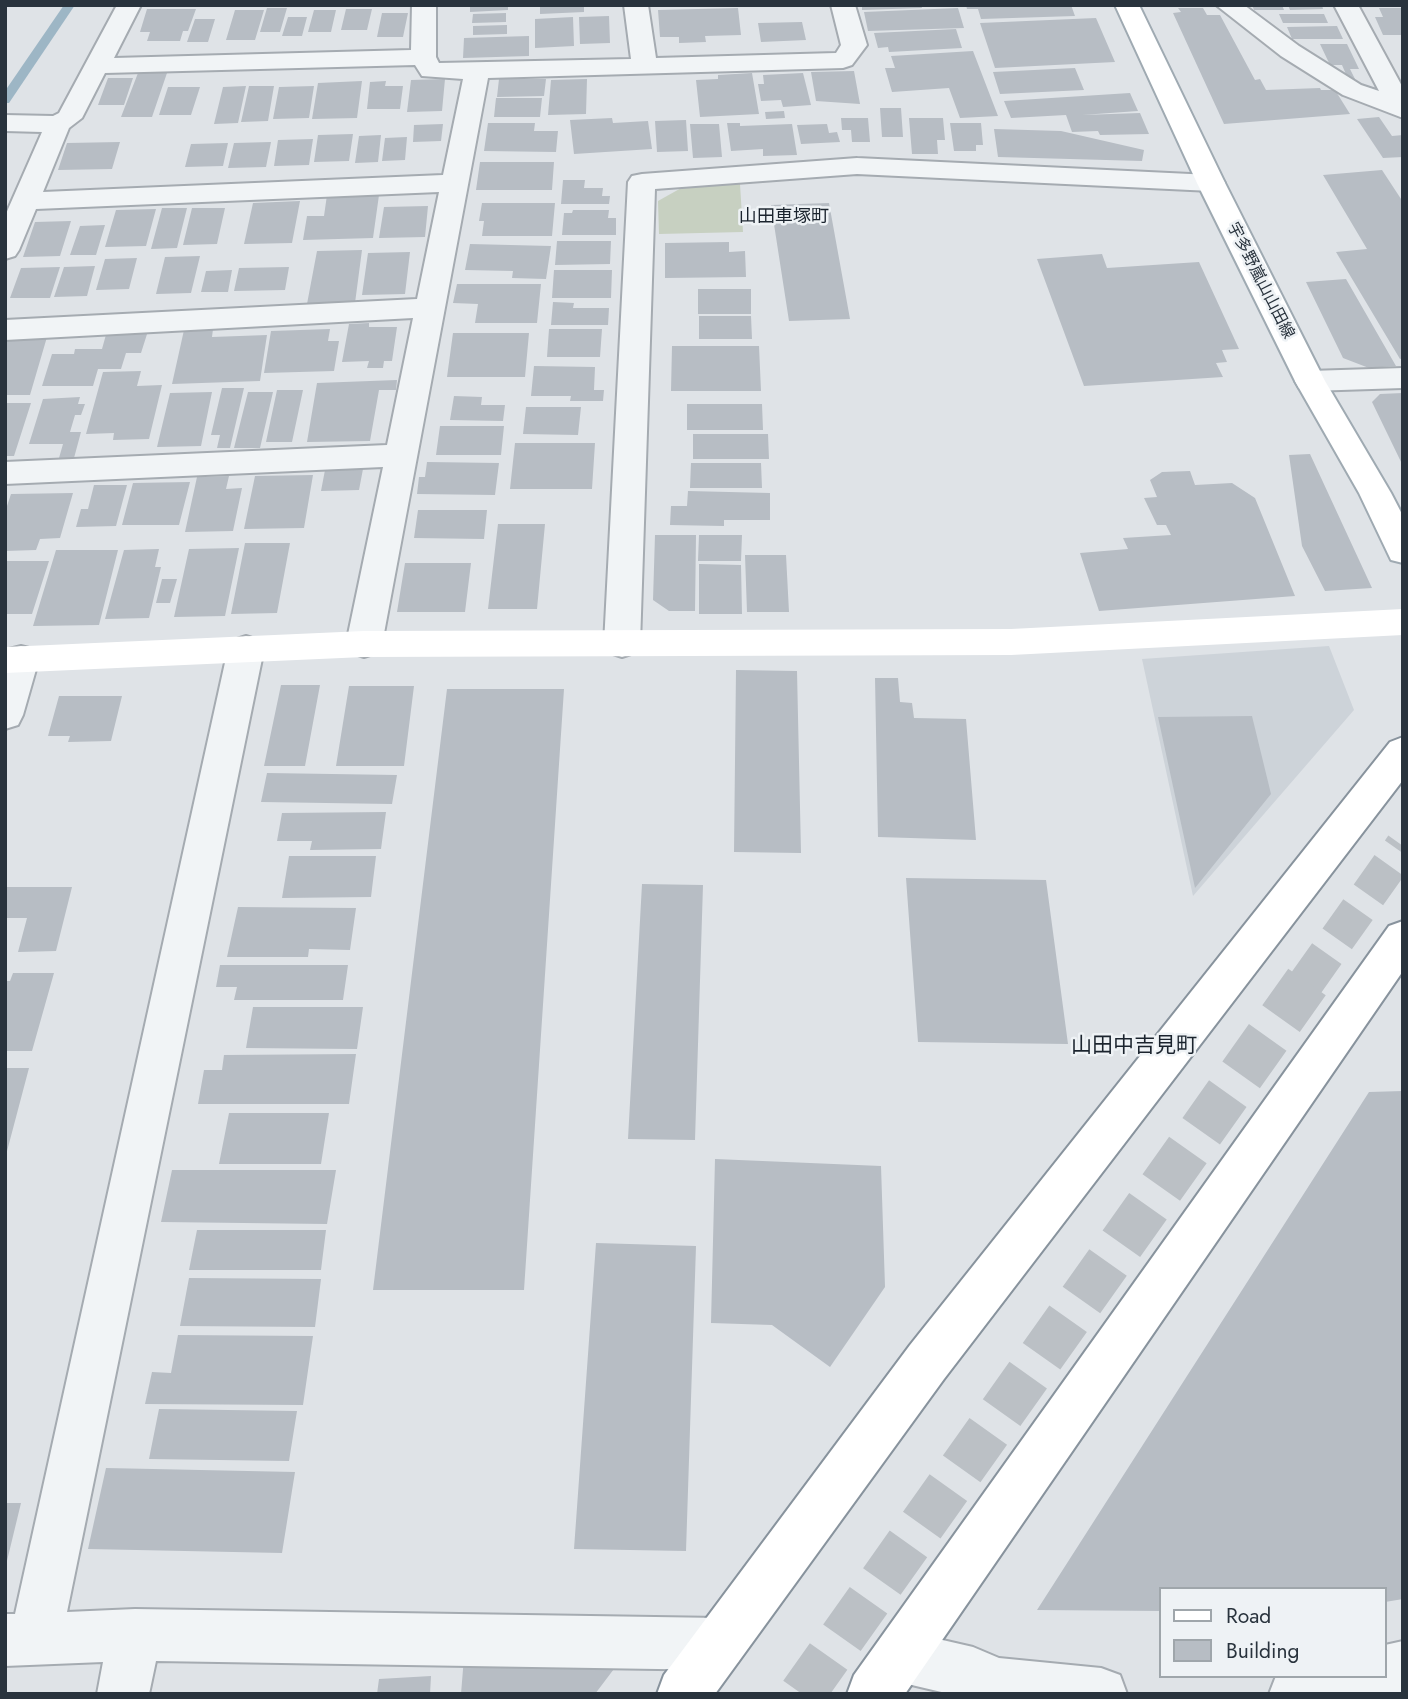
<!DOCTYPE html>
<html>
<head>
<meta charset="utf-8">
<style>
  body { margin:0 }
  #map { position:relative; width:1408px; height:1699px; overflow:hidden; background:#dfe3e7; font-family:Jost,sans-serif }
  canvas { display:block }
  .frame { position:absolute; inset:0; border:7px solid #29333d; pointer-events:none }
  .legend { position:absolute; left:1159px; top:1587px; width:228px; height:91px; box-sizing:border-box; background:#eef2f5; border:2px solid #9fa6ab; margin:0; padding:9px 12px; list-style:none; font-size:21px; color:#29333d }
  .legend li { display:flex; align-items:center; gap:14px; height:35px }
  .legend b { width:35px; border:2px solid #9fa6ab }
</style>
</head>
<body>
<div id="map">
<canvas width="1408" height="1699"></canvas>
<div class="frame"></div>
<ul class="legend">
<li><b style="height:9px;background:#fff"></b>Road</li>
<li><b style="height:19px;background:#b7bdc4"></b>Building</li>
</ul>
</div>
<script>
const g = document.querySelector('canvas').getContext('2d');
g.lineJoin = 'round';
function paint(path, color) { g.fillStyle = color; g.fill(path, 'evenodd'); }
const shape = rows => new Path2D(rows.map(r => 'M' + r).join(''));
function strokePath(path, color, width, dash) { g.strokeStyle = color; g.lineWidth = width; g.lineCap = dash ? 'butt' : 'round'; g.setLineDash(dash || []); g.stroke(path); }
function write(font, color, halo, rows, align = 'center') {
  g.font = font + ' Jost,"Noto Sans JP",sans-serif'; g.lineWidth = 5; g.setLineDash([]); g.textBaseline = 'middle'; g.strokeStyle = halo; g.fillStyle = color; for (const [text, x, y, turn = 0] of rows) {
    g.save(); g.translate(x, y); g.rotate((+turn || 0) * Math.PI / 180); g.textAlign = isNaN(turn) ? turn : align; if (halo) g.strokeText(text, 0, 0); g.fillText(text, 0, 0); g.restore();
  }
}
paint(shape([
  [1329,646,1354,710,1193,896,1142,659]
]), '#cdd3d9');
paint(shape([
  [740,184,743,232,659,234,658,201,683,187]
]), '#c7d0c1');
paint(shape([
  [64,5,75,5,9,103,5,103,5,91,64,5]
]), '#9db6c5');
paint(shape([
  [470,5,508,5,508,10,470,12],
  [540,5,584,5,584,12,540,14],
  [862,5,921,5,922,8,862,10],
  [966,5,1071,5,1075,16,981,19,978,9,967,9],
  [1252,5,1282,5,1284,10,1254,10],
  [1288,5,1322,5,1323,9,1290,10],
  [267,8,287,8,280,32,260,32],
  [738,8,741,35,705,36,706,42,679,43,679,37,660,37,658,10],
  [958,8,964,28,868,31,864,12],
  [1178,8,1203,8,1207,15,1220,15,1255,80,1260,79,1266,90,1320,88,1321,90,1335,90,1350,114,1224,124,1173,13,1181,12],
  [1379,8,1403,8,1403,35,1383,35,1375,17,1383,17],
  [147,9,196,9,188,31,183,31,180,41,147,41,150,32,140,32],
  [346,9,372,9,367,30,341,30],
  [235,10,264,10,255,40,226,40],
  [314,10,336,10,331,32,308,32],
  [382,13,408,13,403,37,377,37],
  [506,13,506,22,472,23,473,14],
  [1279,14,1324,14,1328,23,1283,23],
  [609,16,610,43,580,44,579,17],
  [288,17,307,17,302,36,282,36],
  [573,17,574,46,535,48,535,19],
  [1096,18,1115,62,995,68,980,23],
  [195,19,215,19,208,42,187,42],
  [802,22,806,40,761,42,758,23],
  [507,25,507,34,473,35,473,26],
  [1337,26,1343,39,1292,39,1287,27],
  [956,29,962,48,889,52,888,47,878,48,874,33],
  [529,36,529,56,463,58,464,38],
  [1320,44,1347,44,1359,69,1350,69,1355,79,1348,79,1342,65,1330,65],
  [973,51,998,116,960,118,949,88,892,92,885,68,895,68,891,56],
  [1075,68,1084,90,1000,94,993,72],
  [854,71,860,104,816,101,811,72],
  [138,73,167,73,152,117,121,117],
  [752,73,759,114,700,117,696,80,718,79,718,75],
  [803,73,811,105,783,107,781,100,761,101,758,84,764,84,763,75],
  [108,78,133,78,124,105,98,105],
  [445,79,442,111,407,112,411,80],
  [499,79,546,79,544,96,497,97],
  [587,79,586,114,548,115,551,80],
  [362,81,357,118,312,119,318,83],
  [386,81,385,86,403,86,400,109,367,109,370,82],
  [246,86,238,123,214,124,223,87],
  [249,86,274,86,268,121,241,122],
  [314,86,309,118,273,119,279,87],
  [168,87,200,87,191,115,159,115],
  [1130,93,1138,111,1082,115,1140,113,1149,134,1100,135,1098,131,1072,132,1066,115,1011,118,1004,101],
  [496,98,542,98,540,117,494,117],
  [880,108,901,108,903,137,882,137],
  [784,111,785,118,766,119,765,112],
  [1379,117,1392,136,1403,135,1403,157,1383,158,1357,119],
  [612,118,613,123,648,121,652,149,574,154,570,120],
  [841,118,868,118,870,142,852,142,851,130,842,130],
  [909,118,943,118,945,140,937,140,938,154,912,154],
  [686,120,688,151,657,152,655,121],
  [488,123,535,123,534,131,558,131,556,152,484,151],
  [727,123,740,123,740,126,792,124,797,155,763,156,763,149,731,151],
  [950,123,981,123,983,145,976,145,976,151,954,151],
  [443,124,441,141,413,142,414,125],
  [690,124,719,124,722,157,693,158],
  [827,124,829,133,837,132,840,142,801,144,797,125],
  [994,129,1061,131,1144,150,1142,161,998,157],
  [353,134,349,161,314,162,318,135],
  [381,135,378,162,355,163,359,136],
  [407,137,405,160,382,161,385,138],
  [313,139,309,165,274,166,278,140],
  [120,142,112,169,58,170,67,143],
  [271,142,266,167,228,168,234,143],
  [228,143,223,166,185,167,191,144],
  [480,162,554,162,552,190,476,190],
  [1382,170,1403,202,1403,358,1400,359,1336,252,1367,249,1323,175],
  [563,180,585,180,584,188,603,188,602,196,610,196,609,204,561,204],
  [327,195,379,195,373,238,303,240,307,216,324,216],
  [300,201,292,243,244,244,253,203],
  [482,203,555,203,552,236,482,236,484,221,479,221],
  [829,203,850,319,789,321,771,205],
  [428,206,425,237,379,238,384,207],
  [162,208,187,208,177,248,151,249],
  [192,208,225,208,217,244,183,245],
  [156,209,146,246,105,247,116,210],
  [573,210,609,210,608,218,616,218,616,235,562,235,564,213,572,213],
  [71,221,60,256,23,257,35,222],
  [105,225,96,255,70,255,80,226],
  [557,241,611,241,610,264,555,265],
  [729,242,729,252,745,251,746,277,665,278,665,243],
  [470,244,551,246,546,279,512,278,513,271,465,270],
  [362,250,355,303,307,304,317,251],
  [410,252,405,294,362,295,368,253],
  [1102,254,1107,268,1199,262,1239,349,1222,350,1227,362,1216,363,1223,377,1084,386,1037,259],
  [200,256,191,293,156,294,165,257],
  [137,258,129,289,96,290,105,259],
  [95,266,87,296,54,297,64,267],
  [60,267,50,298,10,298,21,268],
  [289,267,285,290,234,291,239,268],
  [232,270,228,292,201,292,206,271],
  [554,270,612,270,611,298,552,298],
  [1346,279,1396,366,1369,368,1343,358,1306,282],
  [457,284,541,284,537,323,475,323,478,304,453,303],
  [698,289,751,289,751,314,698,314],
  [553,302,574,303,573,308,609,308,608,325,551,325],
  [699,316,751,316,752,339,699,339],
  [369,323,369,327,397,327,392,361,384,361,383,368,367,368,369,361,342,362,349,324],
  [213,329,212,337,267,335,260,381,172,384,184,330],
  [330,329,328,341,339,341,334,371,264,373,271,331],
  [549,329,602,329,600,357,547,357],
  [107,331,148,331,141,353,126,353,121,369,98,369,93,386,42,386,52,354,74,354,75,349,102,349],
  [453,333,529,333,525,377,447,377],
  [47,337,30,395,5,395,5,339],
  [672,346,759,346,761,391,671,391],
  [534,366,595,367,594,390,604,390,603,401,570,401,571,396,531,396],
  [141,371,137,386,162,385,149,439,113,440,114,433,86,434,103,372],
  [397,380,396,390,379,390,370,441,307,442,317,383],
  [222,388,244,388,230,448,217,448,220,435,211,435],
  [277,390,303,390,292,442,266,442],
  [212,392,201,446,157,447,170,393],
  [248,392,273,392,260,448,234,448],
  [1403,393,1403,466,1372,402,1380,394],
  [454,396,482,397,481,405,505,405,503,421,450,420],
  [80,397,78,404,85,404,81,415,75,415,70,432,81,432,74,458,59,458,63,444,29,444,43,399],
  [5,403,31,403,14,456,5,456],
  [687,404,762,404,763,430,687,430],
  [526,407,581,407,578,435,523,434],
  [440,426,504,426,501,455,436,455],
  [693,434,768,434,769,459,693,459],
  [515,443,595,443,592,489,510,489],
  [1310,454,1372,588,1325,591,1302,546,1289,455],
  [427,462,499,463,495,495,417,494,419,477,425,477],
  [691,463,761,463,762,488,690,488],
  [363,469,359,490,321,491,325,470],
  [1190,471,1195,485,1232,483,1255,498,1295,596,1099,611,1080,553,1128,549,1123,538,1171,535,1166,525,1157,525,1144,498,1157,497,1150,480,1162,472],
  [313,475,304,528,244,529,255,476],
  [229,476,226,489,242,488,233,531,185,532,197,477],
  [190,482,179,525,122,525,133,483],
  [94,485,127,485,116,526,76,527,81,509,88,509],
  [688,491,770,493,770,520,724,520,724,526,670,525,671,506,687,506],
  [73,493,60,538,40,539,36,550,5,551,5,512,11,494],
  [418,510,487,510,484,539,414,538],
  [498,524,545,524,537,609,488,609],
  [655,535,696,535,695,611,669,611,653,600],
  [699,535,742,535,741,561,698,561],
  [245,543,290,543,277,613,231,614],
  [239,548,225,616,174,617,189,549],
  [159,549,155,567,161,567,149,618,105,619,124,550],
  [56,550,118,550,99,625,33,626],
  [745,555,786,555,789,612,747,612],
  [5,561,49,561,32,614,5,614],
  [405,563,471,563,465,612,397,612],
  [699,564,741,565,742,614,699,614],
  [162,579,177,579,170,603,156,603],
  [736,670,797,671,801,853,734,852],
  [875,678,898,678,900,702,912,703,914,718,966,719,976,840,878,837],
  [281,685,320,685,305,766,264,766],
  [349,686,414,686,404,766,336,766],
  [447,689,564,689,524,1290,373,1290],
  [59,696,122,696,111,741,68,742,70,736,48,736],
  [1252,716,1271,794,1195,888,1158,717],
  [267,773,397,775,392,804,261,802],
  [386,812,381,849,310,850,312,841,277,841,282,813],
  [289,856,376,856,371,897,282,898],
  [906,878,1046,880,1068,1044,918,1042],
  [642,884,703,885,695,1140,628,1139],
  [5,887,72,887,56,951,18,952,27,918,5,918],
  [238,907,356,908,350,950,309,949,308,957,227,957],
  [220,965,348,965,343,1000,234,1000,237,987,216,987],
  [13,973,54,973,32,1051,5,1051,5,981,10,981],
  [253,1007,363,1007,357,1049,246,1048],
  [356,1054,349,1104,198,1104,204,1070,222,1070,224,1055],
  [5,1068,29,1068,6,1155,5,1155],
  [1403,1091,1403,1599,1385,1602,1385,1589,1161,1589,1161,1611,1037,1610,1369,1092],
  [229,1113,329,1113,321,1164,219,1164],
  [715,1159,881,1166,885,1287,830,1367,772,1325,711,1323],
  [172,1170,336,1170,327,1224,161,1222],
  [197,1230,326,1230,321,1270,189,1270],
  [596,1243,696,1246,686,1551,574,1549],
  [189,1278,321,1279,315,1327,180,1326],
  [178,1335,313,1336,303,1405,145,1404,152,1372,171,1373],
  [159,1409,297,1411,289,1461,149,1459],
  [106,1468,295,1472,282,1553,88,1549],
  [5,1503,21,1503,6,1565,5,1565],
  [464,1657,620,1661,595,1694,461,1694],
  [431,1676,430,1694,377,1694,379,1679]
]), '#b7bdc4');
strokePath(shape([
  [1306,983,1403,846]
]), '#bbc0c5', 36, [36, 18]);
strokePath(shape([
  [802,1694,1307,982]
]), '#bbc0c5', 46, [46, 23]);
const street = shape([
  [117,5,141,5,114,58,411,50,412,5,436,5,436,57,439,63,631,59,624,5,648,5,656,58,836,53,841,45,831,5,855,5,867,45,852,65,843,68,488,78,382,644,376,653,364,657,352,653,346,644,383,467,5,484,5,462,387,445,413,318,5,340,5,320,417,299,439,192,36,209,19,250,15,256,5,259,5,216,42,132,5,131,5,115,53,116,59,113,117,5],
  [415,65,422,76,463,79,443,175,43,192,69,128,82,118,105,73,415,65],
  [1216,5,1244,5,1299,46,1361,85,1379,91,1334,5,1358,5,1403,88,1403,118,1343,95,1281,56,1216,5],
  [857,158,1211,175,1221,177,1225,183,1221,189,1211,191,857,174,655,189,640,644,634,653,622,657,610,653,604,644,628,182,632,176,642,174,857,158],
  [1403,368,1403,388,1310,391,1299,388,1295,381,1299,374,1310,371,1403,368],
  [246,636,258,640,264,649,67,1612,135,1609,720,1618,738,1626,746,1644,738,1662,720,1670,156,1661,149,1694,97,1694,103,1662,5,1666,5,1614,15,1614,228,649,234,640,246,636],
  [21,646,33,649,39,659,23,715,18,725,5,729,5,655,9,649,21,646],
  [899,1630,973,1647,999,1658,1101,1668,1120,1675,1127,1694,950,1694,899,1682,881,1674,873,1656,881,1638,899,1630],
  [1403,1641,1403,1693,1269,1694,1276,1676,1385,1676,1385,1645,1403,1641]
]);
const primary = shape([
  [1115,5,1139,5,1225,183,1325,381,1391,493,1403,516,1403,563,1391,560,1359,493,1295,381,1197,183,1115,5]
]);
const highway = shape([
  [1403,737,1403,780,944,1379,715,1694,657,1694,664,1675,910,1345,1390,742,1403,737],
  [1403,921,1403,971,905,1694,847,1694,854,1675,1389,926,1403,921]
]);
strokePath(street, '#a5abb1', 4);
strokePath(primary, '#9faab2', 4);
strokePath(highway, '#88939d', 4);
paint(street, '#f1f4f6');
paint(shape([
  [1403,609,1403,635,1011,655,364,657,5,673,5,647,364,631,1011,629,1403,609]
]), '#fff');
paint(primary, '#fff');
paint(highway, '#fff');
write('16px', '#29333d', '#eef2f5', [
  ["宇多野嵐山山田線",1260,281,63]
]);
write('18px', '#1b242e', '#eef2f5', [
  ["山田車塚町",784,218]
]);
write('21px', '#1b242e', '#eef2f5', [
  ["山田中吉見町",1134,1047]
]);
</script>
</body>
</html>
